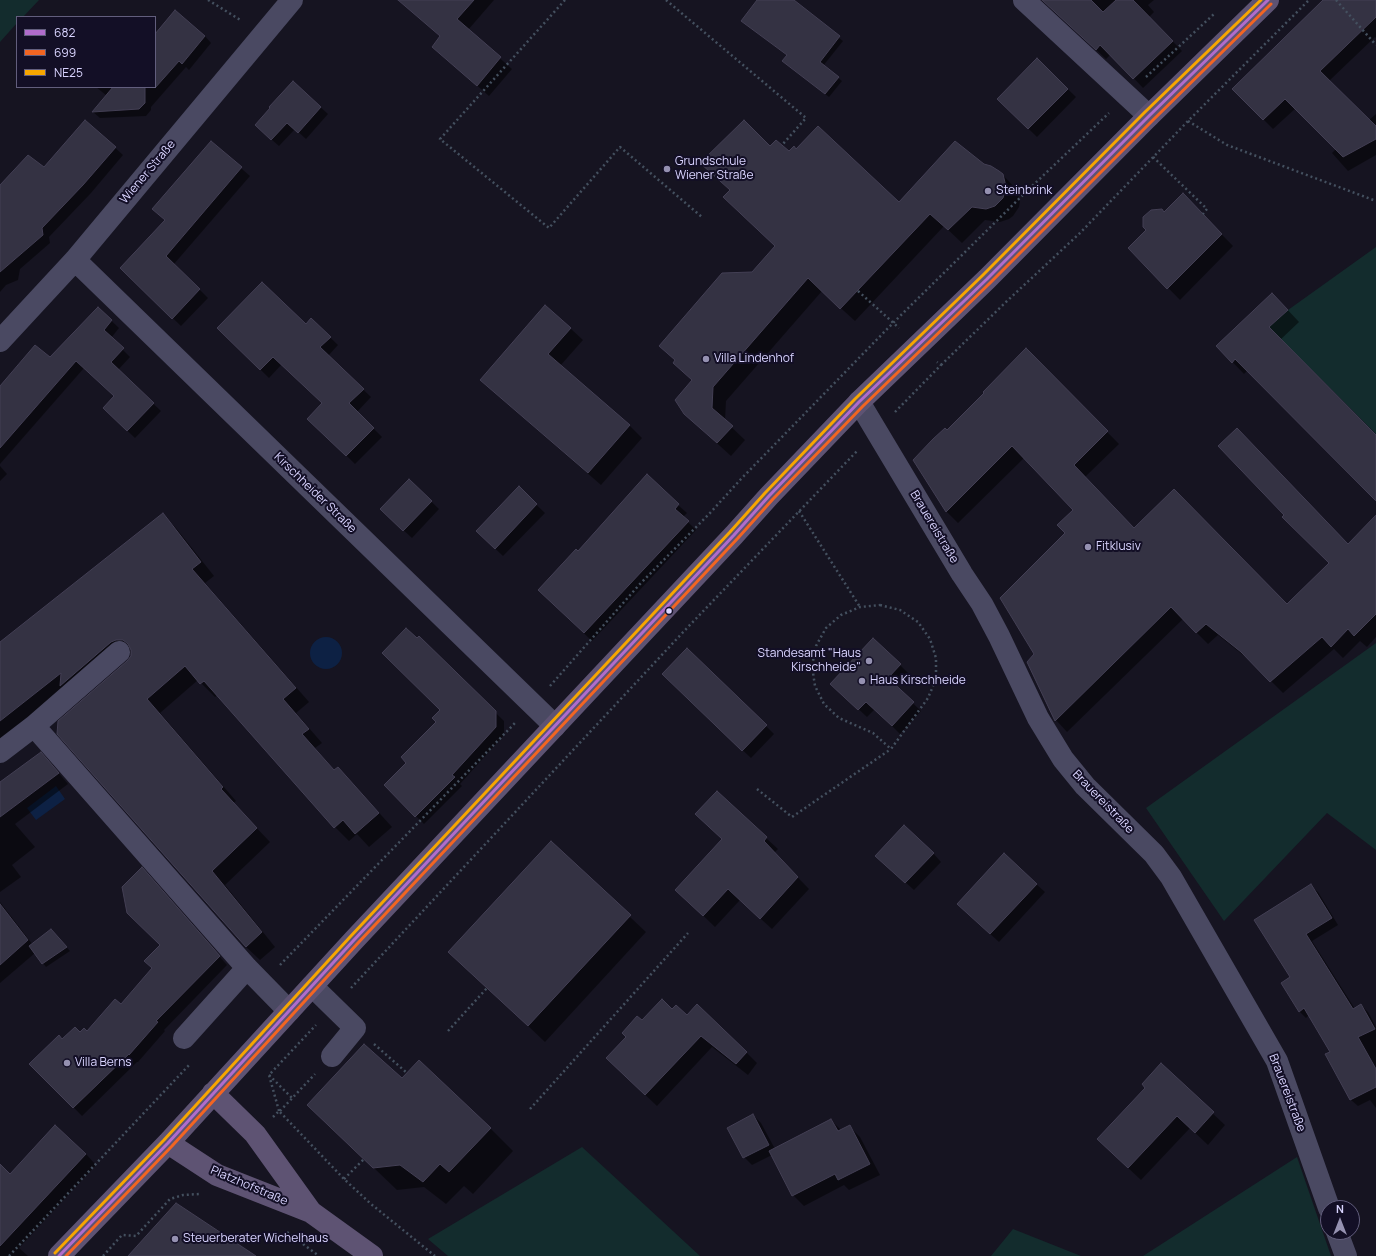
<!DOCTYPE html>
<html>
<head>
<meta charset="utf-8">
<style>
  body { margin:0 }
  #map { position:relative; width:1376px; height:1256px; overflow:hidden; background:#161421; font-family:Manrope,sans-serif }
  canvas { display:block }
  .legend { position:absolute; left:16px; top:16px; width:140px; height:72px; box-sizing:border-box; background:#130f26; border:1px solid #625e7d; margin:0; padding:5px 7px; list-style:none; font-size:12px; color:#d9d4ff }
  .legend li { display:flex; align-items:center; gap:8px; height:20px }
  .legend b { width:20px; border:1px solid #625e7d }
  .north { position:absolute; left:1320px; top:1200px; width:40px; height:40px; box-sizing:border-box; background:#130f26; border:1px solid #625e7d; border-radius:50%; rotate:0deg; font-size:11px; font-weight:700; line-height:16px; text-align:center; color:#d9d4ff }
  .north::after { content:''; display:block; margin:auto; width:14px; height:18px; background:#9591b1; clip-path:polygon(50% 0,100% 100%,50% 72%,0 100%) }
</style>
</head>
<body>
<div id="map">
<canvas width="1376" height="1256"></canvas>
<ul class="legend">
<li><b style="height:5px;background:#b06ccc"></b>682</li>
<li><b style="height:5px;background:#f26522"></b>699</li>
<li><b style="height:5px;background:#f7a600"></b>NE25</li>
</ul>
<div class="north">N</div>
</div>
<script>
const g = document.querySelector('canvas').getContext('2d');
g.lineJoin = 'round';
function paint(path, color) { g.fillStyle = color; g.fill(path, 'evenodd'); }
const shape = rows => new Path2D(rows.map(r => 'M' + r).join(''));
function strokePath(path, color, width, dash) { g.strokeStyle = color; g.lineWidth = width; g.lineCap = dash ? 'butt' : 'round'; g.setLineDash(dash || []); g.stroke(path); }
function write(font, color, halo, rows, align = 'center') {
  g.font = font + ' Manrope,sans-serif'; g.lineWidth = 4; g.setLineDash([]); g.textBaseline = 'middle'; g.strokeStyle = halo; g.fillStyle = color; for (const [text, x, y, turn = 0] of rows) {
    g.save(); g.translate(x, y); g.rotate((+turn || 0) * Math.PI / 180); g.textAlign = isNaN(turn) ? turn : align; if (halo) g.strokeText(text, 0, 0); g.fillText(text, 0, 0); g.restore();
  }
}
paint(shape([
  [0,0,39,0,23,17,17,17,17,23,0,42],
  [1376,247,1376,434,1269,327,1288,310],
  [1376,643,1376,850,1327,813,1224,921,1146,808],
  [582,1147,700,1256,448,1256,428,1239],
  [1297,1157,1331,1256,1143,1256],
  [1013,1229,1081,1256,991,1256]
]), '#132c2d');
paint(shape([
  '310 653a16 16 0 1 1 32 0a16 16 0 1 1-32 0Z',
  [56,786,65,799,36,820,27,808]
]), '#0d2144');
paint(shape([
  [417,0,494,0,468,30,512,69,489,96,433,47,441,37,410,9],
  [758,0,789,0,843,41,823,66,842,81,829,97,787,64,788,56,742,21],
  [1063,0,1154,0,1148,5,1154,12,1149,17,1182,51,1143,88,1111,54,1106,59,1063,19],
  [1325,0,1376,0,1376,38,1375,37,1329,81,1369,120,1376,114,1376,155,1348,171,1332,153,1336,149,1296,108,1273,129,1233,89],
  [155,35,205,36,211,43,189,70,186,67,151,107,151,110,146,116,100,118,93,112,107,96,96,87,155,87],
  [1037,59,1076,97,1037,137,998,99],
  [293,82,328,114,306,139,295,129,279,146,263,132],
  [86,121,123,155,91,193,49,237,50,243,20,269,18,280,6,285,0,292,0,187,44,169],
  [211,142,250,176,174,264,208,298,181,326,121,268,166,220],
  [770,147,789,153,899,204,984,165,999,171,1016,189,1020,201,1019,207,1013,216,1009,219,1000,222,985,220,962,243,944,226,855,321,822,291,726,401,725,421,745,440,731,456,699,427,693,381,674,363,676,361,661,346,752,273,776,246],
  [1183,195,1233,246,1180,300,1129,248],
  [1284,306,1299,322,1280,340,1376,436,1376,500,1248,370,1244,374,1217,346],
  [98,308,119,328,111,338,130,357,118,370,161,411,135,438,112,416,116,396,84,368,0,464,0,387,50,359],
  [311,319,338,345,328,356,371,397,357,412,382,437,355,464,309,419,323,404,282,364,269,378,218,328,306,325],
  [570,328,583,340,560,366,629,425,642,438,601,485,494,392,482,380],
  [1026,350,1119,444,1085,477,1134,529,1287,605,1376,516,1376,637,1367,647,1360,641,1343,658,1334,649,1283,693,1253,663,1218,635,1208,644,1183,619,1067,732,1056,720,1036,654,1066,533,1074,510,1024,458,958,523,946,511,947,431],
  [0,466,7,474,0,481],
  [409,480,439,509,412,538,389,517],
  [519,488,545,513,503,556,485,539],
  [678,505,687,513,683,517,696,530,592,641,547,598,578,552],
  [163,515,176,528,214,576,205,583,309,702,296,713,322,743,315,748,335,771,338,768,351,782,392,827,369,847,357,834,349,841,335,827,218,695,215,697,198,680,160,713,236,801,233,803,270,842,225,885,275,947,260,960,246,947,59,722,128,662,132,657,132,653,125,656,0,745,0,643],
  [419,638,504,721,504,735,460,784,462,786,424,824,385,785,408,763,437,722,441,710,417,640],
  [900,665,908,673,895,686,921,711,900,734,875,709,867,717,840,692],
  [671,683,766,726,774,734,751,758],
  [51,764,68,784,15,824,35,847,12,865,21,877,0,892,0,783],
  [766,838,778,849,774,853,809,889,772,929,740,900,715,927,688,901],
  [551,843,646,932,545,1042,450,952],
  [933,853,941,862,914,890,885,864],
  [1004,855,1045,892,999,942,966,912],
  [150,877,227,965,164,1030,165,1031,138,1062,137,1062,82,1116,31,1064,63,1041,80,1033,87,1032,121,1005,153,968,161,945],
  [1311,886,1318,892,1338,925,1312,941,1355,1009,1361,1005,1368,1012,1376,1027,1376,1108,1370,1100,1358,1106,1351,1100,1326,1055,1332,1052,1309,1015,1306,1018,1299,1011,1292,978],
  [0,902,33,945,55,935,70,951,46,967,35,953,0,983],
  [672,1010,687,1016,746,1052,757,1063,748,1075,712,1047,657,1106,619,1070,642,1022],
  [1161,1065,1225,1125,1208,1145,1190,1128,1141,1180,1111,1152],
  [402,1080,490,1128,513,1151,473,1194,464,1186,446,1204,424,1187,397,1190,308,1105],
  [753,1115,761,1123,775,1149,831,1120,842,1131,849,1126,860,1137,880,1175,849,1190,844,1185,804,1206,793,1195,772,1155,752,1165,744,1157],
  [86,1154,96,1165,19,1248,28,1256,0,1256,0,1165,10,1176]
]), '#0007');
const building = shape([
  [398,0,474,0,457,19,501,57,477,86,432,47,440,36,398,0],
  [757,0,794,0,840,36,820,62,839,77,825,94,782,61,787,55,741,21,757,0],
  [1042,0,1091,0,1103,12,1116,0,1133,0,1173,41,1133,79,1100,45,1096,50,1042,0],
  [1323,0,1376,0,1376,17,1320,71,1376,126,1376,139,1343,157,1285,99,1263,120,1232,89,1323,0],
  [175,10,205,36,182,64,179,61,155,88,155,34,175,10],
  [1037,58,1068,89,1028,129,997,99,1037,58],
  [293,81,321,107,298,133,287,123,271,140,255,125,270,108,269,107,293,81],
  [113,87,145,87,145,103,139,109,92,112,113,87],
  [85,120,116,147,83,185,42,228,43,235,0,272,0,185,28,155,44,167,85,120],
  [744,120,770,146,776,140,789,151,794,146,796,149,818,126,899,202,955,141,984,164,991,166,999,171,1003,174,1006,187,1003,198,995,206,986,209,972,207,948,230,930,214,840,309,808,278,713,387,712,408,733,426,717,443,684,414,675,400,692,380,673,363,675,360,659,346,722,273,752,272,775,246,723,197,730,190,700,163,744,120],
  [211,141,242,167,166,256,200,289,172,319,120,268,165,220,152,209,211,141],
  [1183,193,1222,234,1167,289,1128,248,1146,230,1143,227,1143,217,1151,210,1162,209,1164,212,1183,193],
  [262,282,306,324,311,318,331,337,320,347,364,389,349,403,374,428,346,456,307,419,322,403,273,357,260,370,217,328,262,282],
  [1272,293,1288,310,1269,327,1376,435,1376,501,1235,359,1232,363,1216,346,1272,293],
  [545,305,571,328,548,354,630,425,588,473,480,380,545,305],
  [98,307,112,320,104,330,124,348,111,362,154,403,127,431,103,408,114,396,76,361,0,448,0,386,35,345,50,357,98,307],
  [1026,348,1108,431,1074,465,1134,528,1174,489,1287,604,1329,563,1282,517,1284,515,1218,446,1237,428,1348,544,1376,515,1376,614,1354,636,1348,629,1331,647,1322,637,1270,682,1241,652,1206,624,1196,633,1171,607,1055,721,1027,662,1034,654,1000,598,1065,533,1057,525,1073,510,1012,446,946,512,913,460,933,439,945,428,947,430,984,393,983,392,1026,348],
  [647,474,679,504,675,509,689,521,584,633,538,590,576,549,578,551,647,474],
  [409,479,432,501,403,531,380,509,409,479],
  [519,486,537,504,495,549,476,531,519,486],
  [163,513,201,562,192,569,296,688,283,699,309,729,302,734,334,770,338,767,379,813,355,834,343,820,334,828,204,681,200,684,185,666,147,699,223,787,221,789,257,828,212,871,262,932,246,947,57,734,58,721,127,661,131,656,131,650,128,644,123,640,116,640,111,642,60,686,61,673,0,721,0,642,163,513],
  [406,628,417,638,419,636,496,711,496,727,452,775,455,777,415,817,384,785,406,763,401,757,436,722,432,718,440,710,382,653,406,628],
  [873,638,901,664,888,678,914,702,892,726,866,702,858,710,830,684,873,638],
  [687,648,767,725,742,751,662,674,687,648],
  [41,752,59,773,0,817,0,782,41,752],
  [717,791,767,837,764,841,798,877,760,919,728,889,703,916,675,890,722,839,695,814,717,791],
  [904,825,934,853,905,883,875,856,904,825],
  [551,841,631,915,528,1026,448,952,551,841],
  [1004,853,1037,884,990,934,957,904,1004,853],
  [142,867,220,956,156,1021,158,1022,129,1055,129,1054,73,1108,29,1064,59,1035,62,1039,75,1027,80,1032,84,1028,87,1031,115,999,121,1004,152,968,144,961,160,945,127,913,122,887,142,867],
  [1311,884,1332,918,1306,934,1353,1009,1361,1004,1375,1029,1358,1037,1376,1069,1376,1087,1350,1100,1325,1054,1330,1052,1304,1008,1299,1012,1281,983,1290,977,1254,920,1311,884],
  [0,904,28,940,0,965,0,904],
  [51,929,67,947,42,964,29,946,51,929],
  [662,999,672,1009,676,1005,687,1015,697,1004,747,1052,736,1064,701,1036,645,1095,606,1058,626,1037,622,1033,637,1016,642,1020,662,999],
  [364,1044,402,1078,419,1060,491,1128,449,1172,440,1164,423,1182,400,1165,373,1168,307,1105,364,1044],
  [1161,1063,1214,1112,1195,1133,1177,1116,1128,1168,1097,1139,1145,1088,1142,1084,1161,1063],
  [753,1114,769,1145,743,1158,727,1128,753,1114],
  [831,1119,838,1131,850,1125,870,1164,838,1180,835,1174,792,1196,769,1151,831,1119],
  [55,1125,86,1154,0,1246,0,1164,10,1174,55,1125],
  [176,1203,256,1256,128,1256,176,1203]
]);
paint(building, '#343243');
strokePath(building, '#433f54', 1);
strokePath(shape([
  [208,0,242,21],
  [565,0,440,139,549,228,620,147,703,218],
  [666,0,806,118,782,145],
  [1336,0,1376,45],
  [1146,77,1214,14],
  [1188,121,1227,145,1376,201],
  [1153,157,1207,209,1203,214],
  [858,291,899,328],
  [941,365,1007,301,1080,233,1188,121,1309,0],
  [895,412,941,365,937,362],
  [799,511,860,607],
  [880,605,900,610,918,622,930,639,936,658,936,679,928,698,891,749,873,733,839,718,824,704,815,686,812,666,816,646,826,628,841,615,860,607,880,605],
  [550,686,639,585,710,513,741,479,893,323,1029,189,1109,113],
  [757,789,792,817,891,749],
  [280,965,515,723],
  [351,988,687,628,858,450],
  [448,1031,487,988],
  [374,1044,407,1073],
  [269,1075,292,1098],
  [530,1109,688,933],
  [279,1111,269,1075,316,1025],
  [280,1111,315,1074],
  [273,1117,279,1111,344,1179,371,1204,435,1256],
  [344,1179,364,1159],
  [287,1232,319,1256],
  [9,1256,190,1064],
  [103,1256,122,1235,136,1236,170,1199,183,1195,199,1194]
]), '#44505f', 2.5, [2, 3]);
strokePath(shape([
  [1024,0,1149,116],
  [75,260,555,726],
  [0,341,75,260,292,0],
  [859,402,962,574,982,604,999,636,1038,718,1063,759,1085,786,1154,854,1171,877,1277,1061,1329,1208],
  [119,652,34,726,247,968,289,1011],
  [0,752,34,726],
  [312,986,355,1028,332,1056],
  [184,1038,247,968],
  [1337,1232,1346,1256]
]), '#4a4962', 22);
strokePath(shape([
  [213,1093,255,1134,311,1212],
  [168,1143,217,1175,311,1212,372,1256],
  [59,1256,168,1143,354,940,734,535,769,496,859,402,987,279,1149,116,1268,0]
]), '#5e5373', 22);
strokePath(shape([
  [59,1256,168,1143,354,940,734,535,769,496,859,402,987,279,1149,116,1268,0]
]), '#b06ccc', 3);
strokePath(shape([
  [66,1256,172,1146,358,943,738,538,773,499,863,406,990,283,1153,120,1271,4]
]), '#f26522', 3);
strokePath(shape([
  [55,1253,164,1140,350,937,730,532,765,493,855,399,983,275,1145,112,1261,0]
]), '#f7a600', 3);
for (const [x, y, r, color] of [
  [667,169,4,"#9591b1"],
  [988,191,4,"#9591b1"],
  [706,359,4,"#9591b1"],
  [1088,547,4,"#9591b1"],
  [669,611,3.5,"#d9d4ff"],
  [869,661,4,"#9591b1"],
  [862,681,4,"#9591b1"],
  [67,1063,4,"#9591b1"],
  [175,1239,4,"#9591b1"]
]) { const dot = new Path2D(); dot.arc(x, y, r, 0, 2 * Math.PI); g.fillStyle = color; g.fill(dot); strokePath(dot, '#130f26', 1.5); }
write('12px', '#d9d4ff', '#130f26', [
  ["Grundschule",675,162],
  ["Wiener Straße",675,176],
  ["Steinbrink",996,191],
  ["Villa Lindenhof",714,359],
  ["Fitklusiv",1096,547],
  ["Standesamt \"Haus",861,654,"right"],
  ["Kirschheide\"",861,668,"right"],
  ["Haus Kirschheide",870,681],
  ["Villa Berns",75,1063],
  ["Steuerberater Wichelhaus",183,1239]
], 'left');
write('12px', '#d9d4ff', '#130f26', [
  ["Wiener Straße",148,172,-50],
  ["Kirschheider Straße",315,493,44],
  ["Brauereistraße",934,527,59],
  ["Brauereistraße",1103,802,46],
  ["Brauereistraße",1287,1093,69],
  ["Platzhofstraße",249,1186,23]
]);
</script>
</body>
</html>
